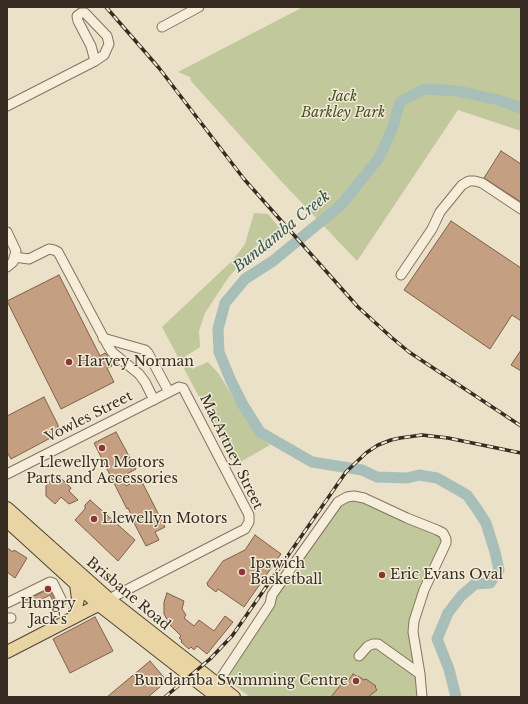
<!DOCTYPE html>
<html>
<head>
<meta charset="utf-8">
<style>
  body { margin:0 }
  #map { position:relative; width:528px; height:704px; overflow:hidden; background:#eae1c8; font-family:"Libre Baskerville",serif }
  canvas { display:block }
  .frame { position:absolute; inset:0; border:8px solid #362c21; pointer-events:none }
</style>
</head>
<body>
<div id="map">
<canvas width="528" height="704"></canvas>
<div class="frame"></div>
</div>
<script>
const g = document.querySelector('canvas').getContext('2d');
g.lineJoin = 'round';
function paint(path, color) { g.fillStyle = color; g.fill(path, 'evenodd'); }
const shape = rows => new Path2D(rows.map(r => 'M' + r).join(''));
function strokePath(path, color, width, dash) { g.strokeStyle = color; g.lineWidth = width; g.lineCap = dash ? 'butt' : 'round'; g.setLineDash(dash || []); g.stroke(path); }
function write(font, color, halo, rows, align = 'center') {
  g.font = font + ' "Libre Baskerville",serif'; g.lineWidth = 3; g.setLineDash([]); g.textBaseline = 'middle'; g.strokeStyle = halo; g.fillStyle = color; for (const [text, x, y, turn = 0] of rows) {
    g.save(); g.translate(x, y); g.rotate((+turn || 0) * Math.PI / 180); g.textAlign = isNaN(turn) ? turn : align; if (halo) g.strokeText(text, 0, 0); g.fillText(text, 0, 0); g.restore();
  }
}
paint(shape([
  [303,7,521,7,521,131,458,110,357,261,282,182,191,81,190,77,178,72],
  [254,213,268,214,286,236,259,243,228,278,205,313,199,331,200,347,186,356,192,369,208,362,219,374,253,431,270,445,235,465,162,327,233,260,245,244],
  [349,499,359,499,444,537,416,610,418,697,250,697,226,679,274,602,275,594,339,506]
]), '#c1c89c');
strokePath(shape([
  [456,697,449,669,437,639,448,613,461,596,475,584,490,583,499,570,495,552,486,523,477,509,467,495,437,478,419,475,407,478,377,477,362,470,312,462,260,432,243,405,231,381,219,352,218,329,225,303,245,279,273,261,341,205,379,158,393,127,400,102,424,89,458,91,498,100,521,108]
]), '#a8bfb9', 11);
const building = shape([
  [501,151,521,164,521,202,484,178,501,151],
  [451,221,521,268,521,321,512,315,490,349,404,290,451,221],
  [59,275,100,356,105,353,107,355,112,366,107,368,114,382,61,409,7,301,59,275],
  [521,350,521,371,511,365,521,350],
  [44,397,58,425,58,434,11,459,7,452,7,416,44,397],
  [116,432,136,469,121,477,126,486,140,478,165,527,155,532,159,540,146,546,132,519,133,519,128,508,127,509,94,443,116,432],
  [61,478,71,488,69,491,78,500,69,504,61,497,55,504,46,496,46,486,52,479,61,478],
  [90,500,135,540,118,561,75,520,85,509,85,505,90,500],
  [255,535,281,554,244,607,218,589,216,592,208,586,207,583,223,561,245,550,255,535],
  [7,548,13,552,14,550,27,558,15,578,7,572,7,548],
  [49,589,55,600,54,603,50,595,29,606,26,600,49,589],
  [167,593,184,601,182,609,186,615,184,618,194,626,199,620,214,631,225,616,233,622,207,654,197,646,194,650,191,647,189,649,181,642,182,640,179,638,181,636,170,625,164,614,164,602,167,593],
  [95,617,113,651,70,673,53,639,95,617],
  [150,661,167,681,148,697,107,697,150,661],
  [353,674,358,677,358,676,364,680,366,679,376,686,375,687,377,690,368,697,331,697,342,683,343,685,347,680,348,681,353,674]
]);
paint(building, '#c59f81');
strokePath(building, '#815f47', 1);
const minor = shape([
  [162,27,199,7],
  [7,106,95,61,104,55,109,44,107,36,85,13,81,13,77,16,78,21,91,46,95,61],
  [7,232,16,251,13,262,7,267],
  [14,257,29,259,49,249,54,250,58,252,107,344,112,352,139,374,145,382,154,400],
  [401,275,432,229,440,212,462,185,469,181,475,181,482,183,521,209],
  [103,338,145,350,148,353,169,392],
  [7,474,179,387,183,388,249,515,249,522,245,529,237,533,109,599],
  [7,603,50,582,53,583,61,599,60,604],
  [7,618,11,618],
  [359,656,368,646,373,644,378,644,420,674],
  [217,684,270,604,272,595,338,502,347,497,354,496,364,498,407,518,437,530,443,533,446,539,446,543,424,590,414,621,413,632,420,674,422,697]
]);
const major = shape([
  [7,508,109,599,234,697],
  [7,521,99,605,217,697],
  [74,617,78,599,76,584],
  [7,652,104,602]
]);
strokePath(minor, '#84745f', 11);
strokePath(major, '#534232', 14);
strokePath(minor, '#f6eeda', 9);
strokePath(major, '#e9d5a4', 12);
const rail = shape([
  [106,7,159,68,244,179,358,307,391,337,409,352,521,426],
  [165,697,210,659,232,636,346,472,366,453,378,445,391,440,400,438,422,435,448,438,521,453]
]);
strokePath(rail, '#362c21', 3.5);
strokePath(rail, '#f2ebd7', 2, [6]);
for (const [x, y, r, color] of [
  [69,362,4,"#8e3634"],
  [102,448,4,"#8e3634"],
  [94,519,4,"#8e3634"],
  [242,572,4,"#8e3634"],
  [382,575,4,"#8e3634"],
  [48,589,4,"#8e3634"],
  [356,681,4,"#8e3634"]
]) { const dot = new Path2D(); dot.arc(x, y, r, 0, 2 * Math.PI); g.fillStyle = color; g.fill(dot); strokePath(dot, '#f2ebd7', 1.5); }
write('italic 14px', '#465129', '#f2ebd7', [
  ["Jack",343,97],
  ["Barkley Park",343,113]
]);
write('14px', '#362c21', '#f2ebd7', [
  ["Harvey Norman",77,362],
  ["Llewellyn Motors",102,463,"center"],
  ["Parts and Accessories",102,479,"center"],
  ["Llewellyn Motors",102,519],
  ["Ipswich",250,564],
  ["Basketball",250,580],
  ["Eric Evans Oval",390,575],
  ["Hungry",48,604,"center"],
  ["Jack's",48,620,"center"],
  ["Bundamba Swimming Centre",348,681,"right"]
], 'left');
write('14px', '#362c21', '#f2ebd7', [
  ["Vowles Street",89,417,-27],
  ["MacArtney Street",231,452,64],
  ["Brisbane Road",128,594,40]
]);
write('italic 15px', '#315553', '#f2ebd7', [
  ["Bundamba Creek",282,232,-39]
]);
</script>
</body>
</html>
